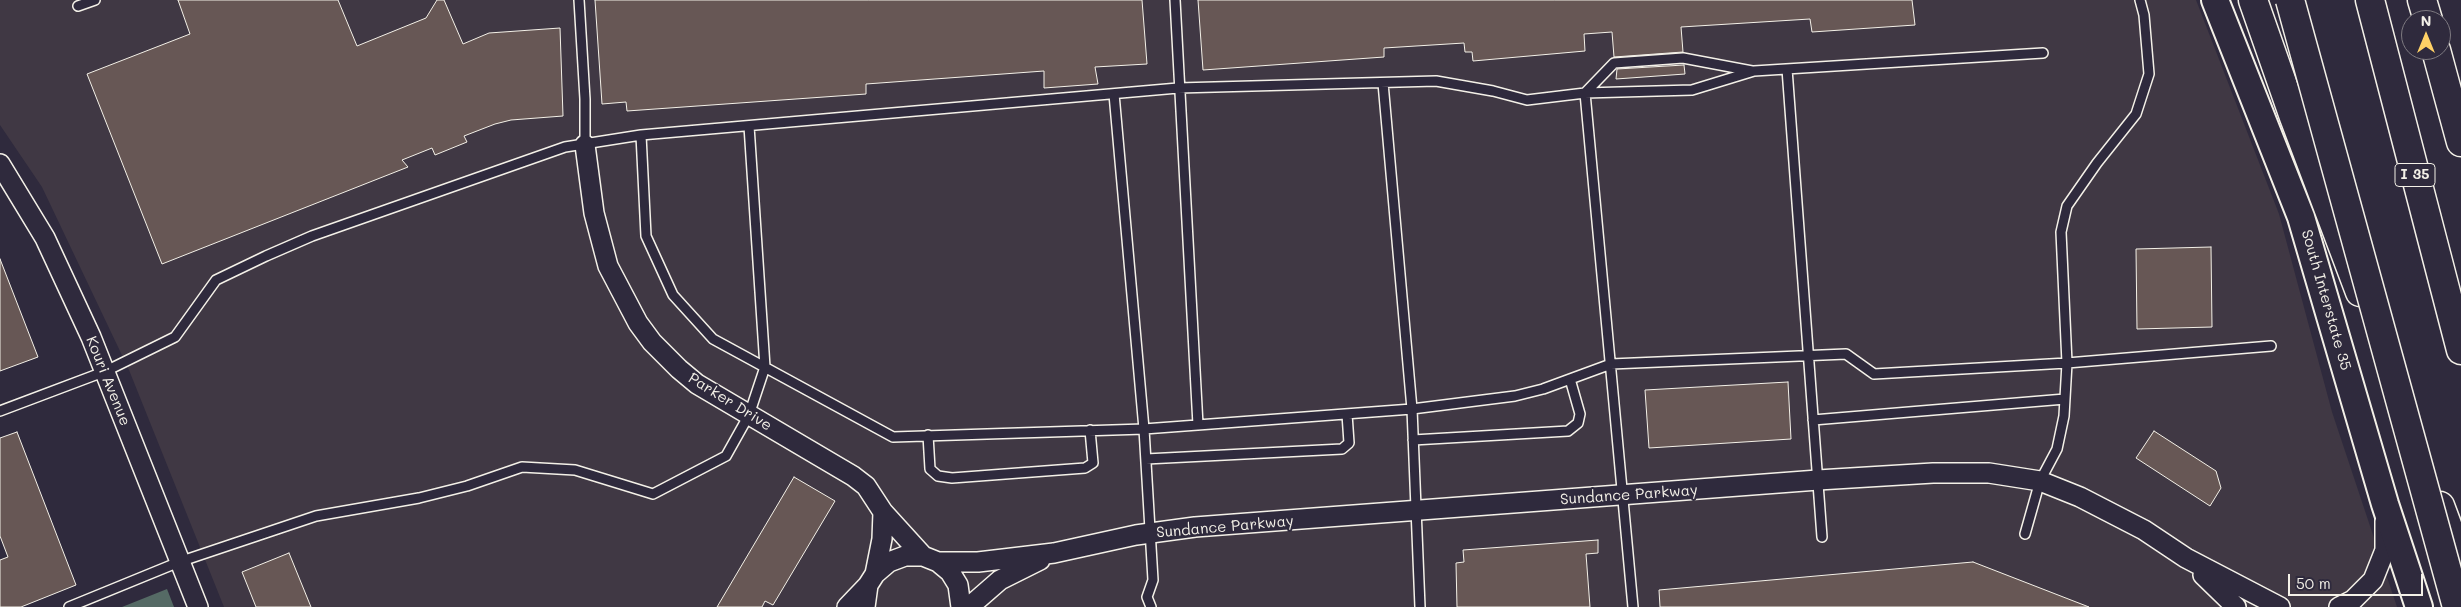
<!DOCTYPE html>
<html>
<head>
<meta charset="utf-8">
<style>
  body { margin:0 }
  #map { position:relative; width:2461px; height:607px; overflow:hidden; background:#2f2a3d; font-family:Mali,sans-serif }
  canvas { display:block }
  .north { position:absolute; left:2401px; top:10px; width:50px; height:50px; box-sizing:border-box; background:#2f2a3d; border:1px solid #7e7a81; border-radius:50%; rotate:0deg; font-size:14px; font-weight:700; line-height:20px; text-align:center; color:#f4f1e8 }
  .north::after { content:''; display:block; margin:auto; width:18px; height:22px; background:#ffd166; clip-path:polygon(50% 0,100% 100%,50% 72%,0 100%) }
  .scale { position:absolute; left:2288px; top:574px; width:135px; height:22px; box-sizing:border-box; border:2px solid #f4f1e8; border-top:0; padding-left:6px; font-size:15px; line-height:18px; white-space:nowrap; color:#f4f1e8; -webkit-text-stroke:4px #2f2a3d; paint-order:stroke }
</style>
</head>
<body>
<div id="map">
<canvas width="2461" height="607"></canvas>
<div class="north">N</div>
<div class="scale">50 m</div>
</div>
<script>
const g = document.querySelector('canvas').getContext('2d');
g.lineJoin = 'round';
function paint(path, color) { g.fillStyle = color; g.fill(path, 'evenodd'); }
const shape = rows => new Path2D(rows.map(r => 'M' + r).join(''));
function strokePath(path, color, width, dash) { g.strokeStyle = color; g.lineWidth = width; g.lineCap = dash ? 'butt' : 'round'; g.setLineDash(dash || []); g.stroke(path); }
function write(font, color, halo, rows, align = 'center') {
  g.font = font + ' Mali,sans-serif'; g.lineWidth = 4; g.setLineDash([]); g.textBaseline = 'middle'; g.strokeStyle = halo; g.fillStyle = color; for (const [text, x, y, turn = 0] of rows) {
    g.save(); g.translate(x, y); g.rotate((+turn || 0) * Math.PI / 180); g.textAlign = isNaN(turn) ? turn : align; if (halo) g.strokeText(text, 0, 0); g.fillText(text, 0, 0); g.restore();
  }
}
paint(shape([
  [0,0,2196,0,2279,214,2332,412,2397,607,224,607,129,370,42,187,0,125]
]), '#403844');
paint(shape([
  [167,589,174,607,122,607]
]), '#556a65');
const building = shape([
  [178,0,338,0,357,46,426,18,437,0,444,0,463,44,489,33,560,28,563,116,511,120,495,124,464,136,467,142,435,155,432,148,402,160,408,167,162,264,87,74,190,34,178,0],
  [595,0,1142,0,1147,64,1095,67,1098,84,1044,88,1044,71,866,84,866,94,627,111,626,102,602,104,595,0],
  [1198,0,1912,0,1915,25,1812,32,1810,19,1681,27,1683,52,1614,57,1612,32,1584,34,1585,51,1473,61,1472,52,1465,52,1464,43,1384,48,1384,57,1203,70,1198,0],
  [1684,65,1685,74,1616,79,1617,69,1684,65],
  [2211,247,2212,327,2137,329,2136,249,2211,247],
  [0,259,38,357,0,371,0,259],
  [1788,382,1791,439,1649,448,1645,390,1788,382],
  [2154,431,2216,471,2221,488,2210,506,2136,458,2154,431],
  [17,432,76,585,21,607,0,607,0,560,8,557,0,536,0,438,17,432],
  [794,477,835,501,773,605,765,601,762,607,717,607,794,477],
  [1598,540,1598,553,1586,554,1590,607,1457,607,1456,563,1464,562,1463,550,1598,540],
  [289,553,311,607,256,607,242,572,289,553],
  [1973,562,2089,607,1660,607,1659,590,1973,562]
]);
paint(building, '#675755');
strokePath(building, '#f4f1e8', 1);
const lane = shape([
  [579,0,585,99,585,145],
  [1175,0,1198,425],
  [78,6,95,0],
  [1787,69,1822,537],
  [1383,83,1412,409,1420,607],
  [1114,94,1144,429,1153,580,1147,597,1151,607],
  [641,135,646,236,673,295,713,339,893,437,1144,429,1412,409,1515,396,1543,389,1611,364,1846,354,1874,374,2067,363,2271,346],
  [0,411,106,371,175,337,216,280,266,256,312,236,565,147,641,135,1178,88,1436,81,1493,91,1527,100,1585,93,1692,90,1754,71,2043,53],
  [1813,420,2065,399],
  [928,435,930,469,938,476,952,478,1085,468,1093,463,1090,430],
  [1413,440,1568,431,1578,423,1580,414,1570,379],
  [1146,459,1342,449,1349,443,1347,414],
  [2025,534,2040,481,2057,449,2064,416,2067,363,2061,232,2067,206,2097,163,2136,114,2149,74,2144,15,2140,0],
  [69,607,179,562,316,516,419,498,467,486,522,467,575,470,653,494,726,456,749,415,765,367,749,126],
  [1633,607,1585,93,1614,63,1683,58,1752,71]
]);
const street = shape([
  [585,145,594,213,608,266,638,323,652,342,679,369,697,384,853,476,866,486,883,512,923,556],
  [0,164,45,238,91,337,198,607],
  [938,562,978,562,1054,553,1136,535,1195,527,1818,480,1933,473,1989,473,2040,481,2080,497,2144,530,2186,558,2280,607],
  [875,574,882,539,883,512],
  [2203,575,2236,607],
  [847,607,868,585],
  [865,607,868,585,875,574,889,562,905,556,923,556,938,562,950,572,958,585,961,607],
  [969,607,1000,580,1040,560],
  [2339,607,2353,600,2373,580,2385,550,2385,521]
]);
const secondary = shape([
  [2215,0,2301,217,2385,504,2419,607]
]);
const highway = shape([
  [2253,0,2294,117,2360,292],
  [2370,0,2461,350],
  [2422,0,2428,20],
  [2436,50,2461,142],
  [2440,506,2461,562]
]);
strokePath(lane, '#f4f1e8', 12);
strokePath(street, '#f4f1e8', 22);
strokePath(secondary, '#f4f1e8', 30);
strokePath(highway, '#f4f1e8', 31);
strokePath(lane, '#2f2a3d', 9);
strokePath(street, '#2f2a3d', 19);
strokePath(secondary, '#2f2a3d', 26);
strokePath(highway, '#2f2a3d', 28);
const highwayBridge = shape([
  [2290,0,2457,607]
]);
strokePath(highwayBridge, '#f4f1e8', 31, []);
strokePath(highwayBridge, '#2f2a3d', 28);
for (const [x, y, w] of [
  [2415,175,40]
]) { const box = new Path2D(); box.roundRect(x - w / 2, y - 11.5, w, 23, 4); g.fillStyle = '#2f2a3d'; g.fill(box); strokePath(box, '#f4f1e8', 1); }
write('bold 14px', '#f4f1e8', null, [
  ["I 35",2415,175]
]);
write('15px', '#f4f1e8', '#2f2a3d', [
  ["South Interstate 35",2326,300,74],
  ["Kouri Avenue",108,381,68],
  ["Parker Drive",730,402,32],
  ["Sundance Parkway",1629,495,-4],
  ["Sundance Parkway",1225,527,-5]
]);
</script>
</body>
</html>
